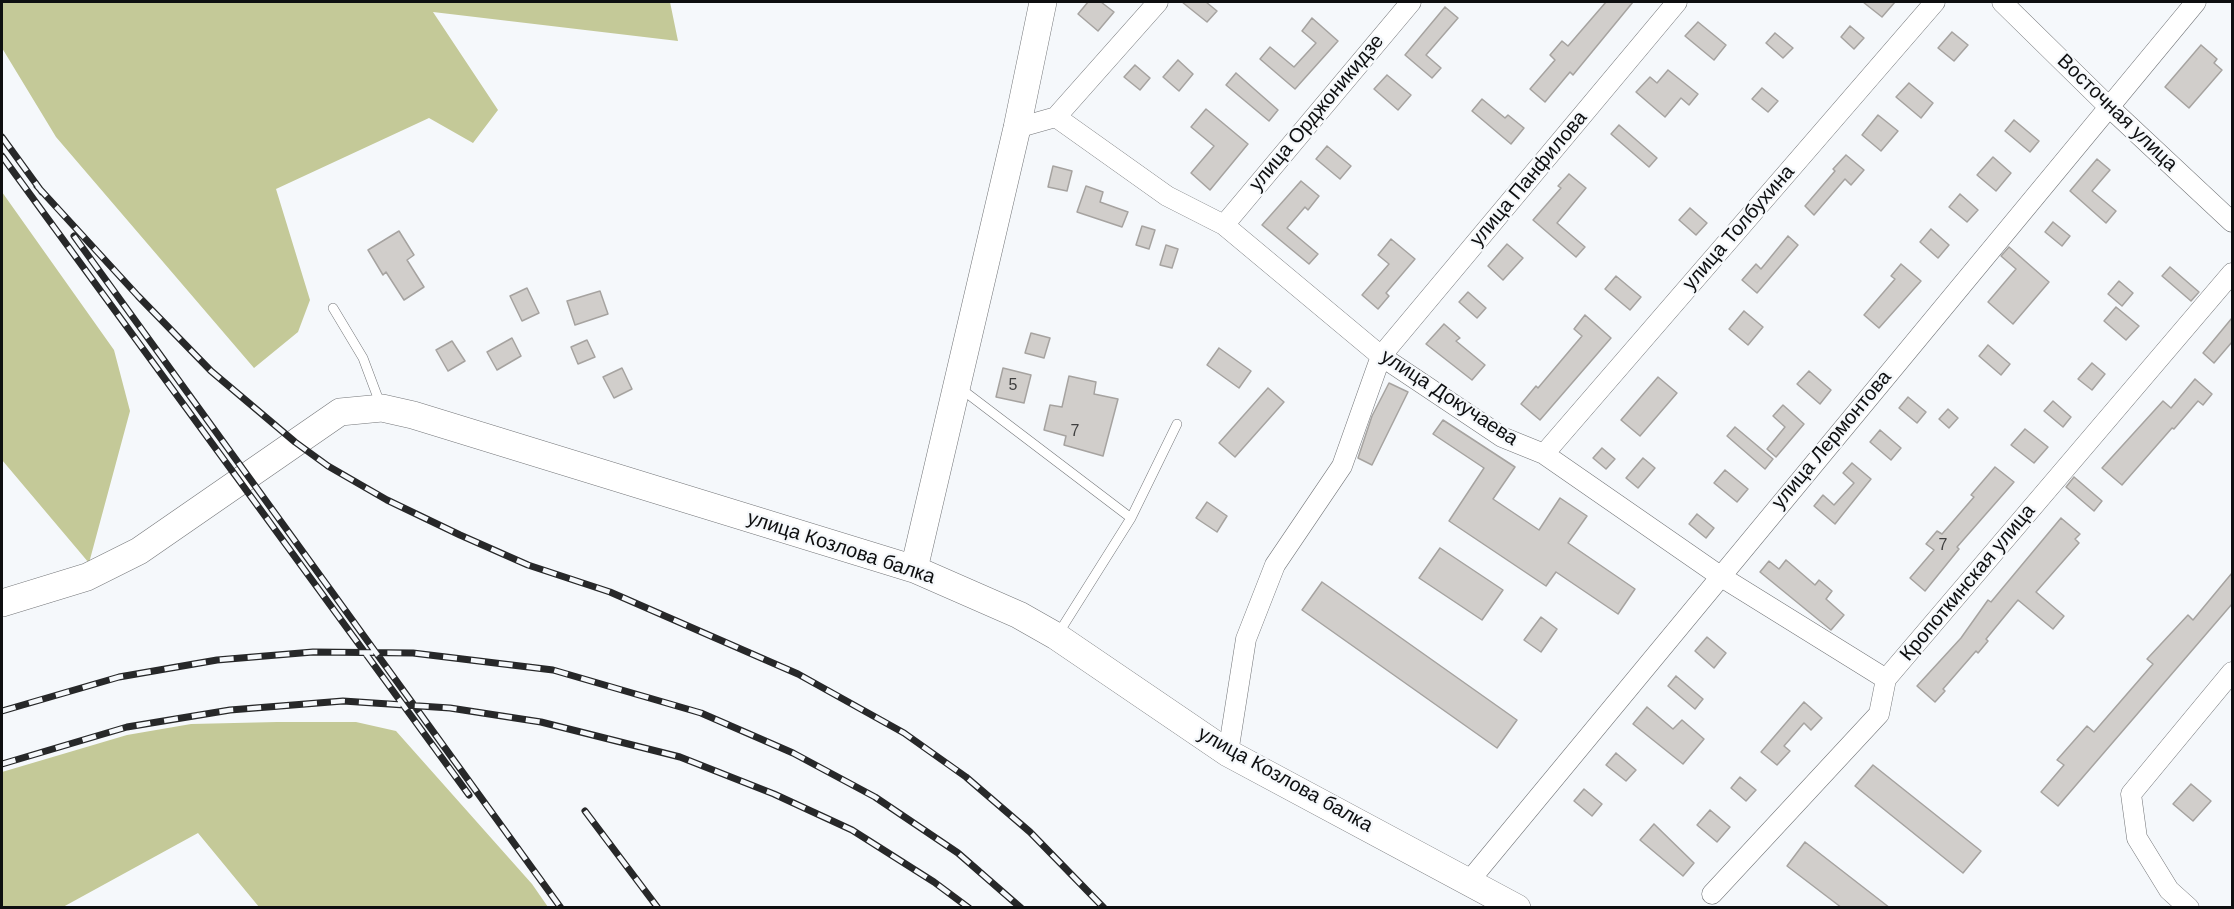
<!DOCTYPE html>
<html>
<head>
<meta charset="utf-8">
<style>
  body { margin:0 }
  #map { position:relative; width:2234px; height:909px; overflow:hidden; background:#f5f8fb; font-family:Arial,sans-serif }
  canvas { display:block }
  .frame { position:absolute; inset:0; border:3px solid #0e0f10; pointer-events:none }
</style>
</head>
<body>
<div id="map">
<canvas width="2234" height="909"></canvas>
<div class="frame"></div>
</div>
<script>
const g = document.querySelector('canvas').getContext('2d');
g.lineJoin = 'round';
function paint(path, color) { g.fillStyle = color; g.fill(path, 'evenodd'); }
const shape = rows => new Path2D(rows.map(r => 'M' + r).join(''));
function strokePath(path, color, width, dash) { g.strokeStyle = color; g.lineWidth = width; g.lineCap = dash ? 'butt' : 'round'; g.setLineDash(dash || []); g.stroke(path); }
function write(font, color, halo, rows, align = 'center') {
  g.font = font + ' Arial,sans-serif'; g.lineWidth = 4.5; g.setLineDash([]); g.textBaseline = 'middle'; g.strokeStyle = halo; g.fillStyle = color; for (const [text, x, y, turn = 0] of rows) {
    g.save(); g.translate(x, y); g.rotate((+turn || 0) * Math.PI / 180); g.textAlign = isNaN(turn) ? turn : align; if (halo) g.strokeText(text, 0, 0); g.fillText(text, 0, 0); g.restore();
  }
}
paint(shape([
  [2,2,670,2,678,41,433,12,498,110,473,143,429,118,276,189,310,300,298,332,254,368,56,137,2,48],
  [2,192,114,350,130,411,89,563,2,460],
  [277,722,356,722,396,731,532,884,548,907,259,907,198,833,63,907,2,907,2,772,127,735,191,724]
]), '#c4c998');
const building = shape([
  [1088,2,1101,2,1114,12,1098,31,1078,14,1088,2],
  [1182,2,1206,2,1217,11,1207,22,1182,2],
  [1606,2,1633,2,1573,75,1570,72,1545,102,1530,89,1555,60,1550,55,1562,41,1568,46,1606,2],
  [1863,2,1895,2,1882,17,1863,2],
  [1445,7,1458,18,1426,55,1441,68,1432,78,1405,55,1445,7],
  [1312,18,1338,41,1295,89,1260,59,1270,47,1294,67,1316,43,1302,31,1312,18],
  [1698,22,1726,45,1714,60,1685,36,1698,22],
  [1850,26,1864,38,1854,49,1841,37,1850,26],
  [1952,32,1968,45,1954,61,1938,48,1952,32],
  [1775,33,1793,48,1783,58,1766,43,1775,33],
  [2201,45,2217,59,2214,63,2222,70,2189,108,2165,87,2201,45],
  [1178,60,1193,74,1179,91,1163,77,1178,60],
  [1135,65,1150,78,1140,90,1124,77,1135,65],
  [1668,70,1698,94,1689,105,1681,98,1665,117,1636,92,1650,77,1657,83,1668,70],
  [1236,73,1278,110,1269,121,1226,85,1236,73],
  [1387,75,1411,95,1398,110,1374,89,1387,75],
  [1909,83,1933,103,1921,118,1896,97,1909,83],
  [1762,88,1778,101,1768,112,1752,99,1762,88],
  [1482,99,1505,118,1508,115,1524,128,1511,144,1472,111,1482,99],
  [1206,109,1248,144,1210,190,1191,173,1214,146,1191,127,1206,109],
  [1878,115,1898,131,1881,151,1862,135,1878,115],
  [2014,120,2039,141,2030,152,2005,131,2014,120],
  [1619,125,1657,158,1649,167,1611,134,1619,125],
  [1327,146,1351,166,1340,179,1316,159,1327,146],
  [1846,155,1864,170,1851,185,1845,179,1814,215,1805,206,1835,171,1833,169,1846,155],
  [1993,157,2011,173,1996,191,1977,175,1993,157],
  [2097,159,2110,170,2092,191,2116,211,2106,223,2070,191,2097,159],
  [1053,166,1072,171,1067,191,1048,187,1053,166],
  [1569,174,1586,188,1557,223,1585,247,1576,257,1533,220,1561,188,1558,186,1569,174],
  [1301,181,1319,196,1308,210,1305,207,1287,228,1318,254,1309,264,1262,225,1301,181],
  [1086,186,1103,192,1100,202,1128,212,1122,227,1077,212,1086,186],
  [1960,194,1978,210,1967,222,1949,207,1960,194],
  [1690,208,1707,223,1696,235,1679,220,1690,208],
  [2053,222,2070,236,2062,246,2045,232,2053,222],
  [1142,226,1155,230,1149,249,1136,245,1142,226],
  [1931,229,1949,245,1938,258,1920,242,1931,229],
  [399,231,414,255,407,260,424,287,404,300,386,272,383,275,368,250,399,231],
  [1788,236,1798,245,1757,293,1742,280,1756,264,1761,269,1788,236],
  [1391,239,1415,259,1386,293,1389,296,1378,309,1362,295,1389,264,1378,255,1391,239],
  [1507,244,1523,258,1503,280,1488,266,1507,244],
  [1166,245,1178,249,1172,268,1160,265,1166,245],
  [2009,247,2049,282,2013,324,1988,302,2016,269,2001,256,2009,247],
  [1901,264,1921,281,1879,328,1864,315,1895,279,1891,276,1901,264],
  [2170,267,2199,292,2191,301,2162,276,2170,267],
  [1616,276,1641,297,1630,310,1605,289,1616,276],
  [2119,281,2133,293,2122,306,2108,294,2119,281],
  [527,288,539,313,522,321,510,296,527,288],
  [600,291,608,314,575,325,567,301,600,291],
  [1468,292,1486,308,1477,318,1459,302,1468,292],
  [2116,307,2139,326,2126,340,2104,321,2116,307],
  [1744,311,1763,327,1748,345,1729,329,1744,311],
  [1585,315,1611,338,1540,420,1521,404,1536,386,1538,388,1582,336,1574,329,1585,315],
  [2232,318,2232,342,2214,363,2203,353,2232,318],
  [1444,324,1460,338,1456,341,1485,365,1472,380,1426,344,1444,324],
  [1031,333,1050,338,1044,358,1025,353,1031,333],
  [512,338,521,356,497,370,487,352,512,338],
  [587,340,595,357,578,364,571,347,587,340],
  [452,341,465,361,448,371,436,350,452,341],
  [1988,345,2010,364,2001,375,1979,356,1988,345],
  [1219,348,1251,371,1239,388,1207,365,1219,348],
  [2092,363,2105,374,2092,390,2078,379,2092,363],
  [622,368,632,389,614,398,603,377,622,368],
  [1003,368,1031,375,1024,403,996,397,1003,368],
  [1809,371,1831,390,1820,404,1797,384,1809,371],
  [1069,376,1096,382,1094,394,1118,399,1103,456,1064,445,1066,436,1044,430,1050,405,1062,407,1069,376],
  [1658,377,1677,393,1640,436,1621,420,1658,377],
  [2195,379,2212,394,2203,405,2198,401,2174,429,2172,428,2122,485,2102,468,2163,401,2171,408,2195,379],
  [1389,383,1408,392,1372,465,1358,458,1372,416,1389,383],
  [1268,388,1284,402,1235,457,1219,443,1268,388],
  [1908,397,1926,412,1917,423,1899,408,1908,397],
  [2053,401,2071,417,2063,427,2044,411,2053,401],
  [1783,405,1804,424,1776,457,1767,449,1785,427,1773,416,1783,405],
  [1948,409,1958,418,1949,428,1939,419,1948,409],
  [1443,420,1515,467,1493,499,1539,530,1560,498,1587,516,1568,543,1635,589,1618,614,1556,572,1546,586,1449,521,1484,468,1433,434,1443,420],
  [1735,427,1773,459,1765,469,1727,436,1735,427],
  [2025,429,2048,447,2034,463,2011,445,2025,429],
  [1880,430,1901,448,1891,460,1870,442,1880,430],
  [1602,448,1615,459,1606,469,1593,458,1602,448],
  [1643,458,1655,468,1638,488,1626,478,1643,458],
  [1852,463,1871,479,1835,524,1814,506,1823,495,1834,505,1854,483,1843,473,1852,463],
  [1995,467,2014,482,1957,547,1959,549,1925,591,1910,578,1934,550,1926,544,1937,531,1942,534,1974,497,1971,495,1995,467],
  [1725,470,1748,489,1737,502,1714,483,1725,470],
  [2074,477,2102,501,2094,511,2066,487,2074,477],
  [1207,502,1227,516,1217,532,1196,518,1207,502],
  [1697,514,1714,528,1706,538,1689,524,1697,514],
  [2061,518,2080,534,2075,539,2079,543,2036,592,2064,616,2053,629,2018,600,1986,639,1988,641,1978,653,1976,651,1943,689,1945,691,1935,702,1917,686,1961,638,1988,600,1991,602,2061,518],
  [1440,548,1503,590,1482,620,1419,578,1440,548],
  [1786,560,1815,585,1819,580,1832,591,1826,599,1844,615,1831,630,1760,572,1769,561,1779,569,1786,560],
  [2232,573,2232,604,2058,806,2041,792,2064,765,2057,760,2087,726,2094,732,2153,664,2147,659,2188,615,2193,620,2232,573],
  [1322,582,1517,720,1497,748,1302,610,1322,582],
  [1541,617,1557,629,1541,652,1524,640,1541,617],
  [1707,637,1726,653,1714,668,1695,651,1707,637],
  [1676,676,1703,699,1695,709,1668,686,1676,676],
  [1804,702,1822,718,1811,730,1804,723,1784,746,1790,751,1777,765,1761,752,1804,702],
  [1647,707,1673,729,1682,720,1704,739,1683,764,1633,724,1647,707],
  [1616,753,1636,770,1626,781,1606,765,1616,753],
  [1873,765,1981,851,1963,873,1855,786,1873,765],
  [1740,777,1756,790,1746,801,1731,788,1740,777],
  [2191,784,2211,801,2193,821,2173,804,2191,784],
  [1584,789,1602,804,1592,816,1574,801,1584,789],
  [1710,810,1730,827,1717,842,1697,825,1710,810],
  [1654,824,1694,863,1683,876,1640,840,1654,824],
  [1805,842,1890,908,1842,908,1787,866,1805,842]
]);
paint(building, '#d1cecb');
strokePath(building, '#a6a3a0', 1.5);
const lane = shape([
  [333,308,363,358,381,406],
  [960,388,1131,518,1058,634],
  [1131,518,1177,424]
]);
const street = shape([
  [2002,2,2108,106,2232,222],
  [1056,117,1167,196,1224,225,1381,356,1502,437,1544,454,1720,576,1886,679],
  [1017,128,1056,117,1158,2],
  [1224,225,1411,2],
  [1544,454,1935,2],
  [1228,753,1246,639,1275,565,1342,466,1381,356,1677,2],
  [1470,880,2196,2],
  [1712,894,1879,714,1886,679,2232,273],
  [2189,908,2169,890,2137,838,2131,794,2232,672]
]);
const secondary = shape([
  [914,569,1017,128,1043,2],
  [2,603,87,577,139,551,340,412,382,408,413,415,914,569,1019,615,1056,636,1228,753,1517,908]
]);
strokePath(lane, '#747679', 10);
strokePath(street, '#747679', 21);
strokePath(secondary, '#747679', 28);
strokePath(lane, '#fff', 9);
strokePath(street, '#fff', 20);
strokePath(secondary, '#fff', 27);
const rail = shape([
  [2,137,42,192],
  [2,156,469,795],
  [37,186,138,296,211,371,295,442,328,466,387,500,460,535,528,565,610,592,798,674,904,733,966,777,1030,832,1104,908],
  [74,236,561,908],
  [2,711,119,677,217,660,313,652,413,653,553,670,701,713,793,753,875,797,958,853,1021,908],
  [2,764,127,727,230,710,343,701,450,708,541,722,680,757,774,794,852,830,934,882,969,908],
  [585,811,658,908]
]);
strokePath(rail, '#272829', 7);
strokePath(rail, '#f5f8fb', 4.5, [14]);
write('16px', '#3f3f3f', null, [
  ["5",1013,386],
  ["7",1075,432],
  ["7",1943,546]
]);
write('20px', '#0e0f10', '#f5f8fb', [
  ["улица Орджоникидзе",1317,113,-50],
  ["Восточная улица",2117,113,44],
  ["улица Панфилова",1529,179,-50],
  ["улица Толбухина",1739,228,-49],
  ["улица Докучаева",1449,398,33],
  ["улица Лермонтова",1832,440,-50],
  ["улица Козлова балка",841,548,18],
  ["Кропоткинская улица",1968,583,-50],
  ["улица Козлова балка",1285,780,29]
]);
</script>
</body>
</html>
